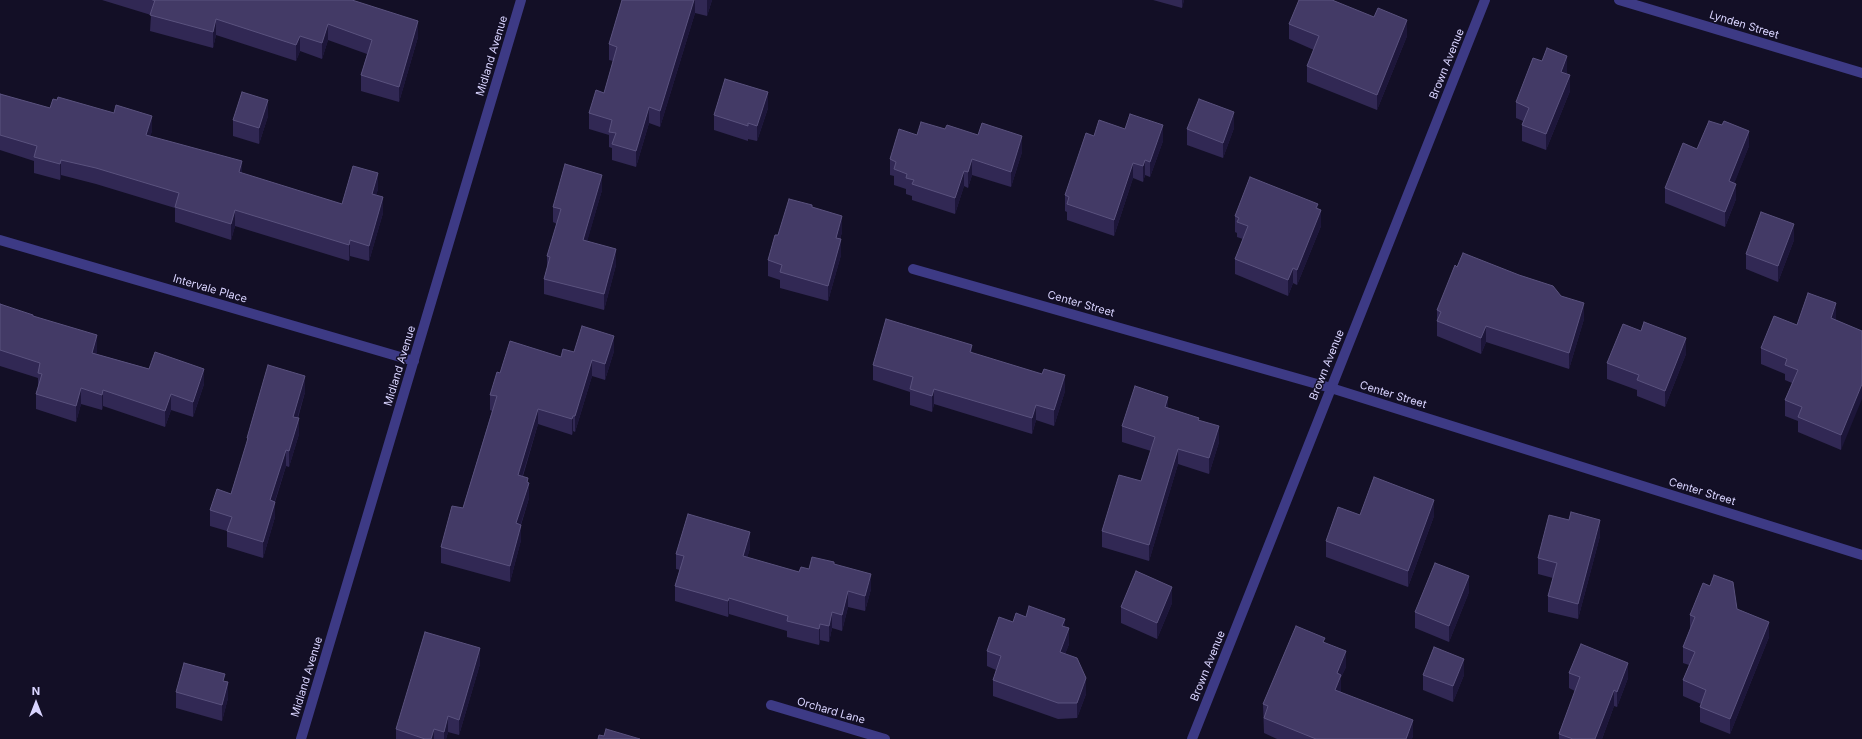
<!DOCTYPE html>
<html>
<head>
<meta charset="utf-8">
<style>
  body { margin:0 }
  #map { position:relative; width:1862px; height:739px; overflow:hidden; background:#130f26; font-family:Inter,sans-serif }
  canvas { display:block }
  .north { position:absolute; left:16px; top:683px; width:40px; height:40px; -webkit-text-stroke:3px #130f26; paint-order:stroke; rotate:0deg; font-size:11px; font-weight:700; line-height:16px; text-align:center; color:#d9d4ff }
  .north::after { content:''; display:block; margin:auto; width:14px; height:18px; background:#d9d4ff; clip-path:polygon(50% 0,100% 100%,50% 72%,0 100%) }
</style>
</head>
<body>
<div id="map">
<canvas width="1862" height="739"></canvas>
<div class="north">N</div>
</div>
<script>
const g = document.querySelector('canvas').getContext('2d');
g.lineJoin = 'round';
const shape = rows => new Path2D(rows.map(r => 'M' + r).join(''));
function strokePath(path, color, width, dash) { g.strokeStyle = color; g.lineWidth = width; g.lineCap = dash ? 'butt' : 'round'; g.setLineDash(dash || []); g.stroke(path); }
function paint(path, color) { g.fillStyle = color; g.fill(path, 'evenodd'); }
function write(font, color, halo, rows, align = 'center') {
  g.font = font + ' Inter,sans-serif'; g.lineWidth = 3; g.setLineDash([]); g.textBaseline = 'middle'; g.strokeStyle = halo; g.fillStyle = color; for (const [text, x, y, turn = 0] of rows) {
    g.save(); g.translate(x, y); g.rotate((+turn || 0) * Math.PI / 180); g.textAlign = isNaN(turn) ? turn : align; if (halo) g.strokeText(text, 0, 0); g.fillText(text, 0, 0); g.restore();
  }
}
strokePath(shape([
  [1619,0,1862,73],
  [0,240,414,361],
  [913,269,1331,388,1862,555],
  [771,705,885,739],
  [301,739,521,0],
  [1192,739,1485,0]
]), '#3d3a85', 10);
paint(shape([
  [102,0,352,0,418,37,399,102,361,91,361,75,367,54,328,40,322,59,300,51,296,61,216,35,213,48,150,31,151,15],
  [622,0,712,0,707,16,695,13,660,127,649,123,636,167,612,160,612,148,609,147,609,135,589,129,589,113,604,93,613,61,609,60,609,44],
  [1153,0,1184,0,1182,8],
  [1374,17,1407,36,1377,110,1307,82,1307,66,1314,50,1289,39,1289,24],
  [1542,61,1567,72,1566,74,1570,91,1546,150,1522,141,1522,125,1523,121,1516,118,1516,102],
  [0,94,50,108,152,131,150,136,242,174,342,204,378,189,376,195,383,213,369,261,350,256,349,261,235,226,231,240,175,222,175,208,96,184,61,175,60,180,34,173,34,161,0,150],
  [768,108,757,141,748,139,748,141,714,130,714,115],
  [268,116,259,144,233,136,233,120],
  [1234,128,1223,158,1187,145,1187,129],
  [1125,129,1163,141,1150,177,1145,175,1143,182,1133,178,1114,236,1067,220,1067,212,1065,211,1065,195,1094,136],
  [917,135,1022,152,1011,187,972,175,968,188,964,186,955,214,912,200,912,196,906,194,906,189,894,185,894,176,890,175,890,159],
  [1749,146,1734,183,1736,199,1725,227,1665,203,1665,188,1697,149],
  [602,190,587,241,616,265,604,310,544,294,544,279,547,268,547,256,557,224,553,222,553,207],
  [812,207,842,232,840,239,841,255,828,301,780,288,780,280,768,276,768,260,778,235],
  [1318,209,1321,226,1297,285,1293,283,1288,296,1235,274,1235,259,1243,239,1237,237,1237,233,1235,232,1235,216],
  [1794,240,1778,282,1746,269,1746,254],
  [1457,267,1561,296,1584,319,1569,369,1486,342,1481,354,1437,336,1437,310],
  [0,304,33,317,97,351,96,354,204,384,193,417,171,410,165,427,103,406,102,410,81,404,76,422,36,409,36,394,38,387,38,378,0,366],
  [1836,319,1836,320,1862,331,1841,450,1798,432,1798,421,1785,416,1785,400,1792,383,1785,380,1785,374,1761,364,1761,348,1797,325],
  [1641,331,1686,354,1665,407,1637,396,1637,390,1607,379,1607,363],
  [614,351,605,380,592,376,575,432,573,431,572,435,538,424,523,476,528,482,529,498,521,525,521,540,510,582,441,563,441,547,463,508,492,411,490,410,490,395,500,373,561,357,574,352],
  [972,353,1065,391,1054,426,1036,420,1032,434,934,404,932,412,910,405,910,392,873,380,873,365],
  [305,392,298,418,299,434,289,467,286,466,275,502,275,517,263,558,227,547,227,531,210,526,210,510,231,494,247,443,247,438],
  [1168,408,1199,420,1219,442,1209,474,1178,464,1149,561,1102,547,1102,531,1141,481,1151,451,1122,442,1122,426],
  [1434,516,1408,587,1326,557,1326,541],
  [1600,536,1578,619,1548,612,1548,596,1553,578,1538,574,1538,558],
  [750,548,747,558,799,572,834,565,871,589,865,611,848,607,842,631,832,628,829,642,820,640,819,645,787,637,787,631,729,614,728,617,675,601,675,586,680,570,676,569,676,554],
  [1469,592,1449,642,1415,628,1415,612],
  [1172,603,1157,639,1121,623,1121,607],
  [1737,609,1769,637,1730,734,1700,722,1700,707,1701,704,1683,696,1683,680,1689,665,1683,663,1683,647,1690,629,1690,615],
  [1026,617,1065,627,1069,644,1065,654,1086,694,1077,718,1058,719,993,696,993,680,996,670,987,666,987,651,1013,622],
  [1325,643,1346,667,1341,677,1341,692,1413,735,1412,739,1277,739,1264,733,1263,704],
  [480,664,459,735,448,732,446,739,396,739,396,729],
  [1569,673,1628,678,1617,707,1614,706,1602,739,1559,739,1559,734,1575,691,1569,688],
  [1423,675,1464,675,1453,702,1423,690],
  [225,681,228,698,222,721,176,708,176,692]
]), '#312854');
paint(shape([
  [694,0,695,0,695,13,660,127,660,111],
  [707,0,712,0,707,16],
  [1182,0,1184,0,1182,8],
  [216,19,216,35,213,48,213,32],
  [1407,20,1407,36,1377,110,1377,95],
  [418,21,418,37,399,102,399,87],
  [328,24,328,40,322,59,322,43],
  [300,36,300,51,296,61,296,45],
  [1567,56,1567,72,1561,87,1561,72],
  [1570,75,1570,91,1546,150,1546,134],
  [768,92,768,108,757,141,757,126],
  [268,100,268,116,259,144,259,128],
  [649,107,649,123,636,167,636,151],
  [1234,112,1234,128,1223,158,1223,143],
  [152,116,152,131,146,151,146,135],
  [1163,125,1163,141,1150,177,1150,162],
  [1749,131,1749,146,1729,197,1729,181],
  [1022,136,1022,152,1011,187,1011,172],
  [972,159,972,175,968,188,968,172],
  [61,160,61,175,60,180,60,164],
  [1145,160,1145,175,1143,182,1143,166],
  [242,161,242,177,239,172],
  [1133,163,1133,178,1114,236,1114,220],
  [964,171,964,186,955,214,955,198],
  [378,173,378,189,372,210,372,194],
  [602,175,602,190,583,256,583,240],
  [1736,184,1736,199,1725,227,1725,212],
  [383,197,383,213,369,261,369,246],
  [1318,204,1318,217,1321,210,1321,226,1297,285,1297,270],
  [235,210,235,226,231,240,231,224],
  [842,216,842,232,836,254,836,238],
  [1794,224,1794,240,1778,282,1778,266],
  [841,239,841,255,828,301,828,286],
  [350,240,350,256,349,261,349,245],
  [616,249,616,265,604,310,604,294],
  [1293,268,1293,283,1288,296,1288,280],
  [1584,303,1584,319,1569,369,1569,353],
  [1836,303,1836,319,1831,334,1831,318],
  [1486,326,1486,342,1481,354,1481,338],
  [97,335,97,351,92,369,92,353],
  [614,336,614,351,605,380,605,364],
  [1686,338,1686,354,1665,407,1665,391],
  [972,345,972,361,970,352],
  [592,360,592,376,575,432,575,416],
  [204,369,204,384,193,417,193,402],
  [1065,375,1065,391,1054,426,1054,410],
  [305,376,305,392,293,432,293,417],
  [1862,384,1862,399,1841,450,1841,435],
  [81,388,81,404,76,422,76,406],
  [934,389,934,404,932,412,932,396],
  [103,390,103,406,102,410,102,395],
  [171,394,171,410,165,427,165,411],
  [1168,397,1168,413,1165,407],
  [1036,405,1036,420,1032,434,1032,418],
  [538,409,538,424,518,490,518,475],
  [573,416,573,431,572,435,572,419],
  [299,418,299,434,289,467,289,451],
  [1219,426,1219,442,1209,474,1209,458],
  [1178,449,1178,464,1149,561,1149,545],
  [286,450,286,466,270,516,270,500],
  [528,478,528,485,529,483,529,498,516,539,516,523],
  [1434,500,1434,516,1408,587,1408,571],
  [275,502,275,517,263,558,263,542],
  [1600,520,1600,536,1578,619,1578,604],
  [521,525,521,540,510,582,510,566],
  [750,532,750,548,743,572,743,556],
  [871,574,871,589,865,611,865,596],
  [1469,576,1469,592,1449,642,1449,626],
  [1172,587,1172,603,1157,639,1157,623],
  [848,591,848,607,842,631,842,615],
  [729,598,729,614,728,617,728,601],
  [832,612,832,628,829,642,829,626],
  [1065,619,1065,635,1062,626],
  [1769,622,1769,637,1730,734,1730,719],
  [820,624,820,640,819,645,819,629],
  [1069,628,1069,644,1060,667,1060,652],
  [480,648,480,664,459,735,459,720],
  [1346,651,1346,667,1341,677,1341,691,1335,705,1335,690,1337,673],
  [1464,659,1464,675,1453,702,1453,686],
  [1628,663,1628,678,1617,707,1617,692],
  [1086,678,1086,694,1077,718,1077,703],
  [228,682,228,698,222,721,222,705],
  [1614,690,1614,706,1602,739,1595,739],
  [448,716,448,732,446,739,444,739,444,732],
  [1413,720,1413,735,1412,739,1406,739],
  [434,729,434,739,431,739]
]), '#1d163a');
const building = shape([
  [153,0,352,0,418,21,399,87,361,75,372,40,328,24,322,43,300,36,296,45,216,19,213,32,150,15,155,0,153,0],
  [622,0,694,0,660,111,649,107,636,151,612,144,616,133,609,132,612,120,589,113,596,90,604,93,617,47,609,44,622,0],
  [1299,0,1332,0,1374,17,1378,8,1407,20,1377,95,1307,66,1319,36,1289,24,1299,0],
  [1547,48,1567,56,1561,72,1570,75,1546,134,1522,125,1529,108,1516,102,1533,58,1542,61,1547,48],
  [725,79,768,92,757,126,748,123,748,126,714,115,725,79],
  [242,92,268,100,259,128,233,120,242,92],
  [0,94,50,108,53,99,57,100,58,97,114,113,116,105,152,116,146,135,242,161,239,172,342,204,353,166,378,173,372,194,383,197,369,246,350,240,349,245,235,210,231,224,175,207,179,193,96,168,61,160,60,164,34,157,37,146,0,135,0,94],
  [1199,99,1234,112,1223,143,1187,129,1199,99],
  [1130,114,1163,125,1150,162,1145,160,1143,166,1133,163,1114,220,1067,204,1069,197,1065,195,1086,133,1094,136,1099,120,1125,129,1130,114],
  [1709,121,1722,125,1724,121,1749,131,1729,181,1736,184,1725,212,1665,188,1683,143,1697,149,1709,121],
  [921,122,945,129,947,125,978,135,982,123,1022,136,1011,172,972,159,968,172,964,171,955,198,912,184,914,180,906,178,907,174,894,169,896,162,890,159,899,129,917,135,921,122],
  [565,164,602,175,583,240,616,249,604,294,544,279,550,257,547,256,561,209,553,207,565,164],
  [1250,177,1318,204,1316,208,1321,210,1297,270,1293,268,1288,280,1235,259,1248,226,1237,222,1239,218,1235,216,1250,177],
  [789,199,812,205,812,207,842,216,836,238,841,239,828,286,780,272,782,265,768,260,775,235,778,235,789,199],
  [1761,212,1794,224,1778,266,1746,254,1761,212],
  [1463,253,1519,275,1553,286,1561,296,1584,303,1569,353,1486,326,1481,338,1437,321,1441,312,1437,310,1455,265,1457,267,1463,253],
  [1808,293,1836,303,1831,318,1862,331,1862,384,1841,435,1798,417,1802,407,1785,400,1798,370,1785,365,1787,359,1761,348,1774,316,1797,325,1808,293],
  [0,304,33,315,33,316,97,335,92,353,149,369,155,352,204,369,193,402,171,394,165,411,103,390,102,395,81,388,76,406,36,394,42,374,38,373,40,363,0,350,0,304],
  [886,319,972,345,970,352,1042,374,1044,369,1065,375,1054,410,1036,405,1032,418,934,389,932,396,910,389,913,377,873,365,886,319],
  [1644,322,1686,338,1665,391,1637,380,1639,375,1607,363,1623,324,1641,331,1644,322],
  [582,326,614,336,605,364,592,360,575,416,573,416,572,419,538,409,518,475,528,478,527,482,529,483,516,523,521,525,510,566,441,547,452,506,463,508,497,396,490,395,497,372,500,373,510,341,561,357,563,349,574,352,582,326],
  [268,365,305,376,293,417,299,418,289,451,286,450,270,500,275,502,263,542,227,531,232,517,210,510,217,489,231,494,248,438,247,438,268,365],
  [1135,386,1168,397,1165,407,1199,418,1198,420,1219,426,1209,458,1178,449,1149,545,1102,531,1119,475,1141,481,1155,437,1122,426,1135,386],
  [1374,477,1434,500,1408,571,1326,541,1338,507,1360,515,1374,477],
  [1571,512,1600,520,1578,604,1548,596,1557,563,1538,558,1549,515,1569,520,1571,512],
  [688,514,750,532,743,556,799,572,801,567,809,569,812,557,834,562,834,564,871,574,865,596,848,591,842,615,832,612,829,626,820,624,819,629,787,621,788,616,729,598,728,601,675,586,684,556,676,554,688,514],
  [1435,563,1469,576,1449,626,1415,612,1435,563],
  [1136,571,1172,587,1157,623,1121,607,1136,571],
  [1714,575,1733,582,1737,609,1769,622,1730,719,1700,707,1706,690,1683,680,1695,652,1683,647,1695,617,1690,615,1703,583,1710,586,1714,575],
  [1029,606,1065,619,1062,626,1069,628,1060,652,1077,658,1086,678,1077,703,1058,703,993,680,1001,656,987,651,999,617,1013,622,1016,613,1026,617,1029,606],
  [1296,626,1325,638,1323,642,1346,651,1337,673,1341,675,1335,690,1413,720,1406,739,1316,739,1264,718,1268,706,1263,704,1296,626],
  [425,632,480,648,459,720,448,716,444,732,434,729,431,739,425,739,396,729,425,632],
  [1581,644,1628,663,1617,692,1614,690,1595,739,1573,739,1559,734,1580,677,1569,673,1581,644],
  [1434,647,1464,659,1453,686,1423,675,1434,647],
  [184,663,225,674,223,681,228,682,222,705,176,692,184,663],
  [606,729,640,739,598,739,599,735,604,736,606,729]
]);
paint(building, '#433a66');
strokePath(building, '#5a527e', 1);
write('11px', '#d9d4ff', '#130f26', [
  ["Lynden Street",1744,25,17],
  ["Midland Avenue",492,56,-73],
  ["Brown Avenue",1447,64,-68],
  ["Intervale Place",210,289,16],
  ["Center Street",1081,304,16],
  ["Brown Avenue",1327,365,-68],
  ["Midland Avenue",400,366,-73],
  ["Center Street",1393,395,17],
  ["Center Street",1702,492,17],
  ["Brown Avenue",1208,666,-68],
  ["Midland Avenue",307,677,-73],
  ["Orchard Lane",831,711,16]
]);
</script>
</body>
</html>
